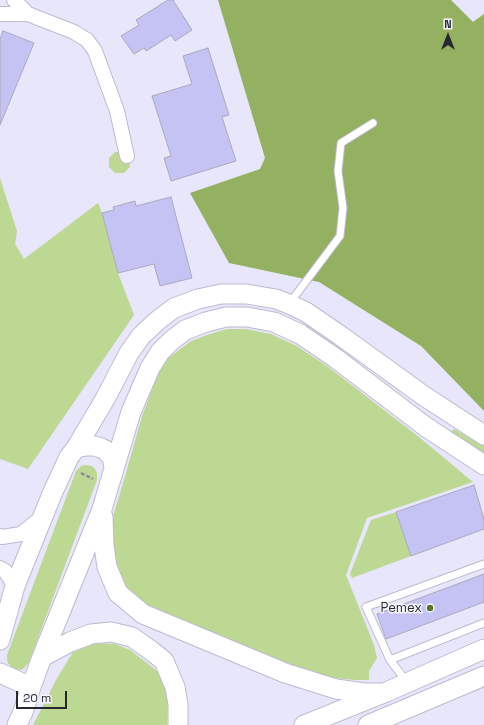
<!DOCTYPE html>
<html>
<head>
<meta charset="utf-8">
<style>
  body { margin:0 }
  #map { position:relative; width:484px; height:725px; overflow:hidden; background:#e7e6fb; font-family:"Space Grotesk",sans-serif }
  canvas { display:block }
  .north { position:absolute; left:428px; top:16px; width:40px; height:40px; -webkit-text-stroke:3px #f5f5fd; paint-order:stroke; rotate:0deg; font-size:11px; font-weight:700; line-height:16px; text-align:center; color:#282830 }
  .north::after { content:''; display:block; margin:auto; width:14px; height:18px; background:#282830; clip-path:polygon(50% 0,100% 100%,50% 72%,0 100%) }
  .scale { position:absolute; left:16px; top:691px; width:51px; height:18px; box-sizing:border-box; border:2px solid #282830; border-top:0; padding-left:5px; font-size:12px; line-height:14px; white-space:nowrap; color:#282830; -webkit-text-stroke:3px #f5f5fd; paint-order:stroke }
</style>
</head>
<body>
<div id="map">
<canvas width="484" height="725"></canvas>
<div class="north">N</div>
<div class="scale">20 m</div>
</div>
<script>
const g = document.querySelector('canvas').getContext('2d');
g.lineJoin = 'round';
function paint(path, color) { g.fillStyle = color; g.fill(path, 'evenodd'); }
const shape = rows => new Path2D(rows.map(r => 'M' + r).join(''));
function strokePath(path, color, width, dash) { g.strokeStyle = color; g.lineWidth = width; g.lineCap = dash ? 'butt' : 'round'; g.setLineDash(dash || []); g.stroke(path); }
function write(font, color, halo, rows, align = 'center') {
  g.font = font + ' "Space Grotesk",sans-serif'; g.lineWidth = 3; g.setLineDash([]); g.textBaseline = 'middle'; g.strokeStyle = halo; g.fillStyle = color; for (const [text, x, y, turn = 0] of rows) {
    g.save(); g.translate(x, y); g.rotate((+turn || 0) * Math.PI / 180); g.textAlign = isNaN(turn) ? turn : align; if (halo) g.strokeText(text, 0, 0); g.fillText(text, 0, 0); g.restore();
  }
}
paint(shape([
  [115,152,124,152,129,158,130,167,124,173,115,173,109,167,109,158],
  [0,178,17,231,15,244,24,259,98,203,102,213,118,273,134,315,28,469,0,459],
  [227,329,246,329,271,334,295,345,327,366,419,437,473,482,367,518,346,575,374,645,377,658,369,671,369,680,356,680,323,677,286,667,145,609,124,590,108,546,114,513,124,480,142,416,159,372,166,360,191,341,210,334],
  [454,429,484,446,484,462,449,434],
  [85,465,92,466,95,469,97,473,97,480,29,662,24,668,21,670,13,669,8,663,7,659,7,655,76,471,81,466],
  [396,512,411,556,352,578,350,574,371,520],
  [95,643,115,644,130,650,147,663,158,672,168,694,167,725,33,725,56,680,73,652]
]), '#bdd892');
paint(shape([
  [218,0,451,0,473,22,484,14,484,411,421,346,319,282,229,263,190,193,260,169,265,158]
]), '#93b160');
const building = shape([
  [168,0,173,0,192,30,175,41,171,35,146,51,144,48,134,54,121,36,139,25,136,20,168,0],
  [3,31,34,43,0,125,0,39,3,31],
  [208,48,229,115,222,117,236,161,171,181,164,158,171,156,152,96,192,84,183,56,208,48],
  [171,197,192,278,160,286,154,264,118,273,102,213,114,210,113,207,135,201,136,206,171,197],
  [474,485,484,519,484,529,411,556,396,512,474,485],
  [484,574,484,602,386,639,377,614,484,574]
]);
paint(building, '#c4c3f4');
strokePath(building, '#a9a9bd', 1);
const lane = shape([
  [289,304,340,236,343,208,338,171,341,143,373,123],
  [390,660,484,623],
  [407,682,390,660,366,607,484,564]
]);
const street = shape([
  [14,0,28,14,74,32,87,40,95,51,117,111,127,156],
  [0,14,28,14],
  [0,536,2,537,21,534,42,517],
  [0,568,5,571,15,586]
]);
const secondary = shape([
  [76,448,86,446,94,446,101,448,105,450,112,457,114,467],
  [103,517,104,546,107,567,118,593,143,614,285,673,336,689,364,693,384,693],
  [0,640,15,586,52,494,69,457,76,448,105,399,129,353,141,336,157,321,174,308,198,299,221,294,246,294,276,299,289,304,306,312,341,336,424,396,484,435],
  [42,657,70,642,91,634,111,632,132,637,153,652,164,661,175,687,178,704,178,725],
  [0,673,31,687],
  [17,725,23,712,31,687,42,657,102,509,131,412,150,368,160,352,171,341,185,330,206,322,226,317,247,317,274,322,300,334,334,357,426,427,484,465],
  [304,725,384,693,484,649],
  [368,725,484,676]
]);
strokePath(lane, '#bcbbcf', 9);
strokePath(street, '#bcbbcf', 16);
strokePath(secondary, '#bcbbcf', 21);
strokePath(shape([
  [81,473,93,479]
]), '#8d8c9b', 2.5, [4, 2]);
strokePath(lane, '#fff', 7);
strokePath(street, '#fff', 14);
strokePath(secondary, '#fff', 19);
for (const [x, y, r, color] of [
  [430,608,4,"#5b7527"]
]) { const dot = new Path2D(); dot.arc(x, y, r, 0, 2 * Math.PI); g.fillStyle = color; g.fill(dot); strokePath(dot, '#f5f5fd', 1.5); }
write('13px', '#282830', '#f5f5fd', [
  ["Pemex",422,608]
], 'right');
</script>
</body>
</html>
